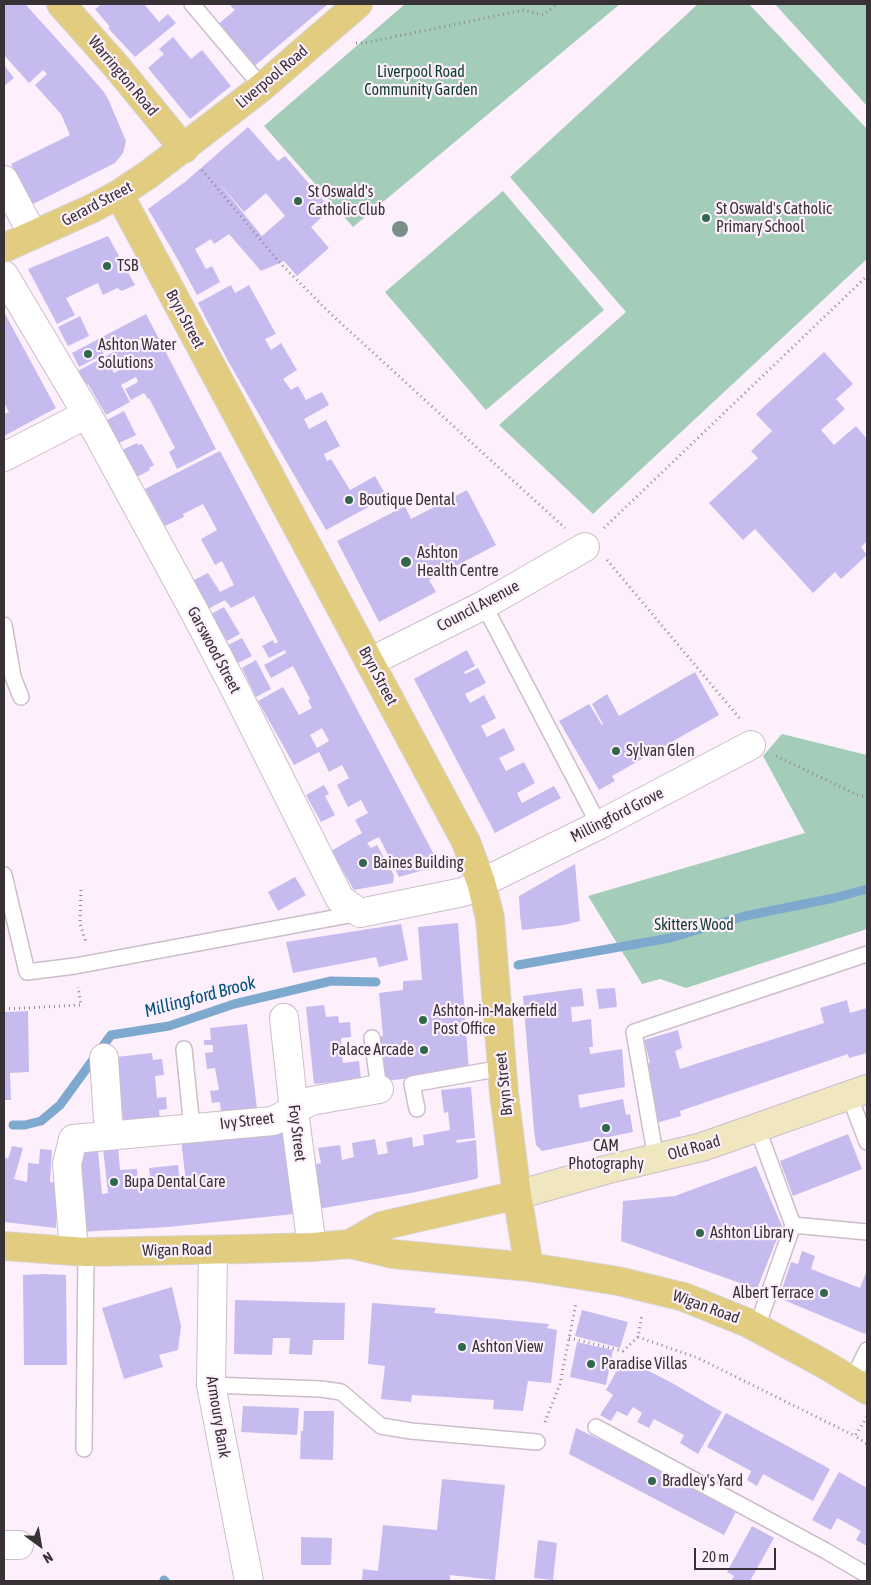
<!DOCTYPE html>
<html>
<head>
<meta charset="utf-8">
<style>
  body { margin:0 }
  #map { position:relative; width:871px; height:1585px; overflow:hidden; background:#fdf0fc; font-family:"Asap Condensed",sans-serif }
  canvas { display:block }
  .frame { position:absolute; inset:0; border:5px solid #383237; pointer-events:none }
  .north { position:absolute; left:15px; top:1520px; width:50px; height:50px; -webkit-text-stroke:4px #fdf0fc; paint-order:stroke; rotate:148deg; font-size:14px; font-weight:700; line-height:20px; text-align:center; color:#383237 }
  .north::after { content:''; display:block; margin:auto; width:18px; height:22px; background:#383237; clip-path:polygon(50% 0,100% 100%,50% 72%,0 100%) }
  .scale { position:absolute; left:694px; top:1548px; width:82px; height:22px; box-sizing:border-box; border:2px solid #383237; border-top:0; padding-left:6px; font-size:15px; line-height:18px; white-space:nowrap; color:#383237; -webkit-text-stroke:4px #fdf0fc; paint-order:stroke }
</style>
</head>
<body>
<div id="map">
<canvas width="871" height="1585"></canvas>
<div class="frame"></div>
<div class="north">N</div>
<div class="scale">20 m</div>
</div>
<script>
const g = document.querySelector('canvas').getContext('2d');
g.lineJoin = 'round';
function paint(path, color) { g.fillStyle = color; g.fill(path, 'evenodd'); }
const shape = rows => new Path2D(rows.map(r => 'M' + r).join(''));
function strokePath(path, color, width, dash) { g.strokeStyle = color; g.lineWidth = width; g.lineCap = dash ? 'butt' : 'round'; g.setLineDash(dash || []); g.stroke(path); }
function write(font, color, halo, rows, align = 'center') {
  g.font = font + ' "Asap Condensed",sans-serif'; g.lineWidth = 4.5; g.setLineDash([]); g.textBaseline = 'middle'; g.strokeStyle = halo; g.fillStyle = color; for (const [text, x, y, turn = 0] of rows) {
    g.save(); g.translate(x, y); g.rotate((+turn || 0) * Math.PI / 180); g.textAlign = isNaN(turn) ? turn : align; if (halo) g.strokeText(text, 0, 0); g.fillText(text, 0, 0); g.restore();
  }
}
paint(shape([
  [405,4,620,4,353,227,264,126],
  [698,4,749,4,867,129,867,259,593,514,499,425,626,312,510,177],
  [775,4,867,4,867,106],
  [503,191,604,310,486,410,385,292],
  [782,734,867,755,867,929,686,988,660,979,642,984,588,896,805,833,763,756]
]), '#a3cdb8');
strokePath(shape([
  [518,965,670,938,745,916,834,898,867,889],
  [13,1125,25,1125,41,1121,60,1105,111,1035,169,1026,234,1004,331,981,376,982],
  [164,1580,165,1581]
]), '#7ca9cd', 9);
paint(shape([
  [4,4,25,4,83,68,104,92,109,101,126,141,123,153,115,163,31,205,11,164,70,135,61,114,35,85,47,74,43,70,29,83,4,55],
  [102,4,144,4,159,22,168,14,176,23,135,57,108,28,110,27,95,9],
  [229,4,328,4,252,68,216,26,235,10],
  [173,37,191,59,202,50,231,86,190,119,148,68,164,54,159,49],
  [4,65,14,78,4,86],
  [248,127,278,161,285,156,331,209,311,227,329,248,297,276,284,261,261,271,229,234,214,244,211,239,195,249,206,269,212,266,220,282,197,295,177,258,148,209,185,182],
  [217,181,244,212,266,193,285,216,262,236],
  [108,236,135,285,122,291,117,288,103,295,98,283,66,298,75,315,57,324,28,269],
  [231,285,235,293,249,285,276,334,265,339,271,350,281,343,297,370,283,379,291,390,298,386,306,400,322,392,329,405,304,419,309,429,326,420,340,446,324,454,327,461,331,459,350,490,375,476,387,497,326,530,228,361,198,303],
  [4,312,56,408,4,436,4,414,9,412,4,403],
  [146,314,216,449,177,469,169,452,175,448,149,398,148,399,144,393,131,400,125,389,138,382,136,377,121,385,130,402,106,415,88,384,83,386,76,372,119,349,116,344,102,351,104,354,79,367,72,353],
  [126,361,128,365,114,373,112,369],
  [80,316,89,336,68,346,58,327],
  [824,352,853,384,836,399,845,409,821,430,834,445,856,426,867,439,867,541,861,547,867,555,841,579,835,572,813,593,755,529,743,540,709,503,758,458,751,451,772,431,756,414],
  [124,411,136,435,119,443,107,420],
  [137,443,138,445,142,444,154,465,149,468,150,470,137,477,122,450],
  [220,451,438,862,434,867,399,877,379,837,367,843,371,848,377,845,394,875,393,883,354,890,331,851,362,833,355,820,368,813,361,800,348,807,337,785,349,778,342,765,329,772,319,752,294,765,258,701,283,687,299,715,312,708,308,700,310,699,293,666,271,678,264,665,286,653,285,650,269,658,262,646,273,640,275,644,278,642,254,596,231,608,227,602,226,603,225,600,208,609,192,581,208,573,220,592,234,585,222,561,215,565,201,539,217,530,203,504,183,514,184,517,165,526,145,489],
  [322,728,329,741,317,748,310,735],
  [467,490,496,545,429,580,436,592,379,622,337,541,405,506,411,519],
  [224,607,240,634,227,641,211,614],
  [242,638,252,656,238,663,228,645],
  [467,650,475,666,464,672,465,674,478,668,486,683,465,694,470,703,484,695,496,718,481,726,487,737,504,728,515,750,499,758,506,771,524,762,535,783,517,793,522,803,554,786,561,798,495,833,414,679],
  [256,660,271,689,256,697,242,668],
  [695,672,719,715,612,776,615,781,599,790,559,721,589,704,602,725,603,724,592,704,607,694,619,716],
  [324,785,329,794,325,796,335,815,321,822,306,795],
  [575,864,580,921,564,925,522,930,520,915,519,896],
  [295,877,306,895,278,911,268,892],
  [458,923,469,1071,385,1081,379,1037,383,1036,379,993,403,990,403,981,422,980,418,927],
  [401,924,408,960,379,967,376,957,293,973,286,942],
  [582,988,584,1006,571,1007,572,1022,591,1019,593,1047,589,1047,590,1054,622,1049,625,1087,578,1095,580,1108,623,1099,626,1115,630,1114,633,1132,542,1151,536,1145,534,1131,523,996],
  [615,988,617,1007,599,1009,596,989],
  [847,1000,850,1013,867,1008,867,1053,849,1058,848,1054,680,1111,681,1116,656,1123,644,1064,650,1063,644,1040,678,1030,682,1048,675,1051,680,1069,824,1023,820,1008],
  [324,1005,326,1017,338,1016,339,1023,350,1022,351,1037,341,1038,343,1063,359,1061,361,1079,314,1084,306,1007],
  [28,1011,29,1072,10,1073,11,1100,4,1100,4,1012],
  [247,1024,257,1109,221,1113,220,1102,212,1103,210,1091,219,1090,215,1068,207,1069,205,1053,213,1052,213,1045,204,1045,204,1040,211,1040,210,1028],
  [152,1053,153,1060,162,1059,164,1075,155,1076,157,1098,166,1097,167,1109,159,1110,160,1121,124,1125,116,1057],
  [471,1087,475,1138,456,1140,457,1143,476,1140,478,1177,476,1179,411,1193,318,1209,312,1165,321,1163,318,1148,340,1145,342,1160,354,1157,352,1143,375,1139,378,1155,388,1153,386,1142,412,1137,413,1147,424,1145,423,1135,450,1130,448,1112,444,1113,441,1090],
  [288,1129,294,1214,168,1227,79,1232,77,1153,98,1151,102,1194,108,1193,103,1148,118,1146,120,1170,137,1169,138,1188,151,1187,149,1168,178,1165,180,1185,186,1184,181,1138],
  [848,1134,862,1169,793,1196,780,1161],
  [12,1146,23,1148,14,1179,27,1182,28,1163,39,1164,40,1149,52,1150,50,1182,58,1183,56,1228,4,1222,4,1157,8,1159],
  [756,1166,782,1226,757,1289,621,1241,623,1201,675,1196],
  [802,1251,815,1256,811,1269,860,1288,867,1270,867,1329,865,1334,779,1298,791,1262,798,1264],
  [44,1274,66,1275,67,1365,24,1365,23,1275],
  [172,1287,181,1326,178,1350,159,1355,163,1367,124,1379,102,1308],
  [235,1300,345,1303,344,1340,313,1340,312,1355,289,1354,290,1338,273,1338,272,1355,234,1354],
  [372,1303,436,1308,434,1313,549,1324,547,1328,557,1330,551,1383,528,1381,523,1411,493,1409,494,1400,412,1395,411,1402,381,1399,385,1366,368,1364],
  [582,1310,628,1322,620,1348,575,1336],
  [577,1342,613,1350,606,1385,570,1377],
  [624,1358,672,1383,722,1412,698,1454,680,1443,684,1435,654,1419,649,1428,637,1422,642,1413,633,1407,627,1416,617,1411,611,1421,600,1415,613,1395,606,1390],
  [243,1406,299,1408,297,1435,241,1432],
  [304,1411,334,1411,333,1460,300,1459,301,1431,303,1431],
  [726,1413,830,1469,813,1501,763,1474,757,1486,747,1480,751,1471,707,1447],
  [576,1428,738,1508,724,1535,569,1454],
  [839,1472,867,1488,867,1546,856,1540,861,1531,837,1518,831,1530,812,1520],
  [442,1479,505,1485,495,1580,450,1575,450,1581,362,1581,363,1569,378,1571,383,1525,437,1530],
  [752,1526,774,1538,750,1581,731,1581,734,1576,727,1572],
  [301,1537,332,1538,331,1565,301,1565],
  [538,1540,557,1543,553,1580,534,1578]
]), '#c5bbee');
const lane = shape([
  [192,4,262,87],
  [484,605,599,825],
  [4,625,13,677,21,697],
  [4,875,27,972,75,966,360,913],
  [372,1038,379,1089],
  [184,1049,192,1128],
  [849,1095,867,1142],
  [417,1109,412,1084,502,1068],
  [757,1127,793,1225,757,1327],
  [656,1159,634,1032,867,954],
  [793,1225,867,1232],
  [852,1381,867,1350],
  [211,1385,321,1389,341,1392,381,1426,411,1431,537,1442],
  [596,1427,826,1551,867,1575],
  [84,1449,86,1252]
]);
const street = shape([
  [4,180,33,235],
  [4,275,87,414,193,609,235,689,340,899,360,913,463,892,599,825,751,745],
  [4,457,87,414],
  [370,662,484,605,585,547],
  [284,1018,294,1111,312,1247],
  [104,1058,109,1135],
  [213,1250,211,1385,249,1581],
  [74,1251,67,1164,73,1139,273,1121,311,1101,379,1089],
  [4,1545,19,1545]
]);
const secondary = shape([
  [517,1195,605,1170,702,1147,867,1089]
]);
const primary = shape([
  [61,4,117,67,184,149],
  [119,194,466,842,481,882,490,918,504,1094,517,1195,529,1267],
  [4,248,93,208,119,194,149,174,262,87,358,4],
  [350,1244,381,1226,517,1195],
  [4,1246,86,1252,245,1249,312,1247,350,1244,393,1254,529,1267,618,1281,684,1297,748,1323,824,1364,867,1390]
]);
strokePath(lane, '#cdbdcb', 18);
strokePath(street, '#cdbdcb', 30);
strokePath(secondary, '#cdbdcb', 30);
strokePath(primary, '#d7d6d7', 30);
strokePath(shape([
  [356,43,364,43,524,10,543,15,557,4],
  [202,170,280,263,333,316,565,528],
  [604,528,867,276],
  [607,560,741,720],
  [776,756,858,795,867,797],
  [81,890,80,923,85,940,84,943],
  [4,1009,81,1005,78,987],
  [638,1337,698,1358,855,1436],
  [569,1338,623,1351,638,1337,642,1315],
  [867,1417,855,1436,867,1444],
  [545,1422,560,1384,576,1303]
]), '#918890', 3, [1, 4]);
strokePath(lane, '#fff', 15);
strokePath(street, '#fff', 28);
strokePath(secondary, '#f0e6c0', 28);
strokePath(primary, '#e1cc80', 28);
g.fillStyle = '#7a8f8a';
for (const [x, y] of [
  [400,229]
]) { g.beginPath(); g.arc(x, y, 8, 0, 2 * Math.PI); g.fill(); }
for (const [x, y, r, color] of [
  [298,201,5,"#31674d"],
  [706,218,5,"#31674d"],
  [107,266,5,"#31674d"],
  [88,354,5,"#31674d"],
  [349,500,5,"#31674d"],
  [406,562,6,"#31674d"],
  [616,751,5,"#31674d"],
  [363,863,5,"#31674d"],
  [423,1020,5,"#31674d"],
  [424,1050,5,"#31674d"],
  [606,1128,5,"#31674d"],
  [114,1182,5,"#31674d"],
  [700,1233,5,"#31674d"],
  [824,1293,5,"#31674d"],
  [462,1347,5,"#31674d"],
  [591,1364,5,"#31674d"],
  [652,1481,5,"#31674d"]
]) { const dot = new Path2D(); dot.arc(x, y, r, 0, 2 * Math.PI); g.fillStyle = color; g.fill(dot); strokePath(dot, '#fdf0fc', 2); }
write('16px', '#0f3f2c', '#fdf0fc', [
  ["Liverpool Road",421,72],
  ["Community Garden",421,90],
  ["Skitters Wood",694,925]
]);
write('16px', '#383237', '#fdf0fc', [
  ["Warrington Road",123,76,50],
  ["Liverpool Road",272,77,-40],
  ["Gerard Street",97,204,-28],
  ["Bryn Street",185,319,62],
  ["Council Avenue",478,606,-28],
  ["Garswood Street",214,650,62],
  ["Bryn Street",378,676,62],
  ["Millingford Grove",617,815,-27],
  ["Bryn Street",504,1084,-96],
  ["Ivy Street",247,1121,-7],
  ["Foy Street",297,1133,83],
  ["Old Road",694,1148,-16],
  ["Wigan Road",177,1250,-1],
  ["Wigan Road",706,1307,20],
  ["Armoury Bank",218,1417,81]
]);
write('16px', '#383237', '#fdf0fc', [
  ["St Oswald's",308,192],
  ["Catholic Club",308,210],
  ["St Oswald's Catholic",716,209],
  ["Primary School",716,227],
  ["TSB",117,266],
  ["Ashton Water",98,345],
  ["Solutions",98,363],
  ["Boutique Dental",359,500],
  ["Ashton",417,553],
  ["Health Centre",417,571],
  ["Sylvan Glen",626,751],
  ["Baines Building",373,863],
  ["Ashton-in-Makerfield",433,1011],
  ["Post Office",433,1029],
  ["Palace Arcade",414,1050,"right"],
  ["CAM",606,1146,"center"],
  ["Photography",606,1164,"center"],
  ["Bupa Dental Care",124,1182],
  ["Ashton Library",710,1233],
  ["Albert Terrace",814,1293,"right"],
  ["Ashton View",472,1347],
  ["Paradise Villas",601,1364],
  ["Bradley's Yard",662,1481]
], 'left');
write('italic 18px', '#00507e', '#fdf0fc', [
  ["Millingford Brook",200,997,-15]
]);
</script>
</body>
</html>
